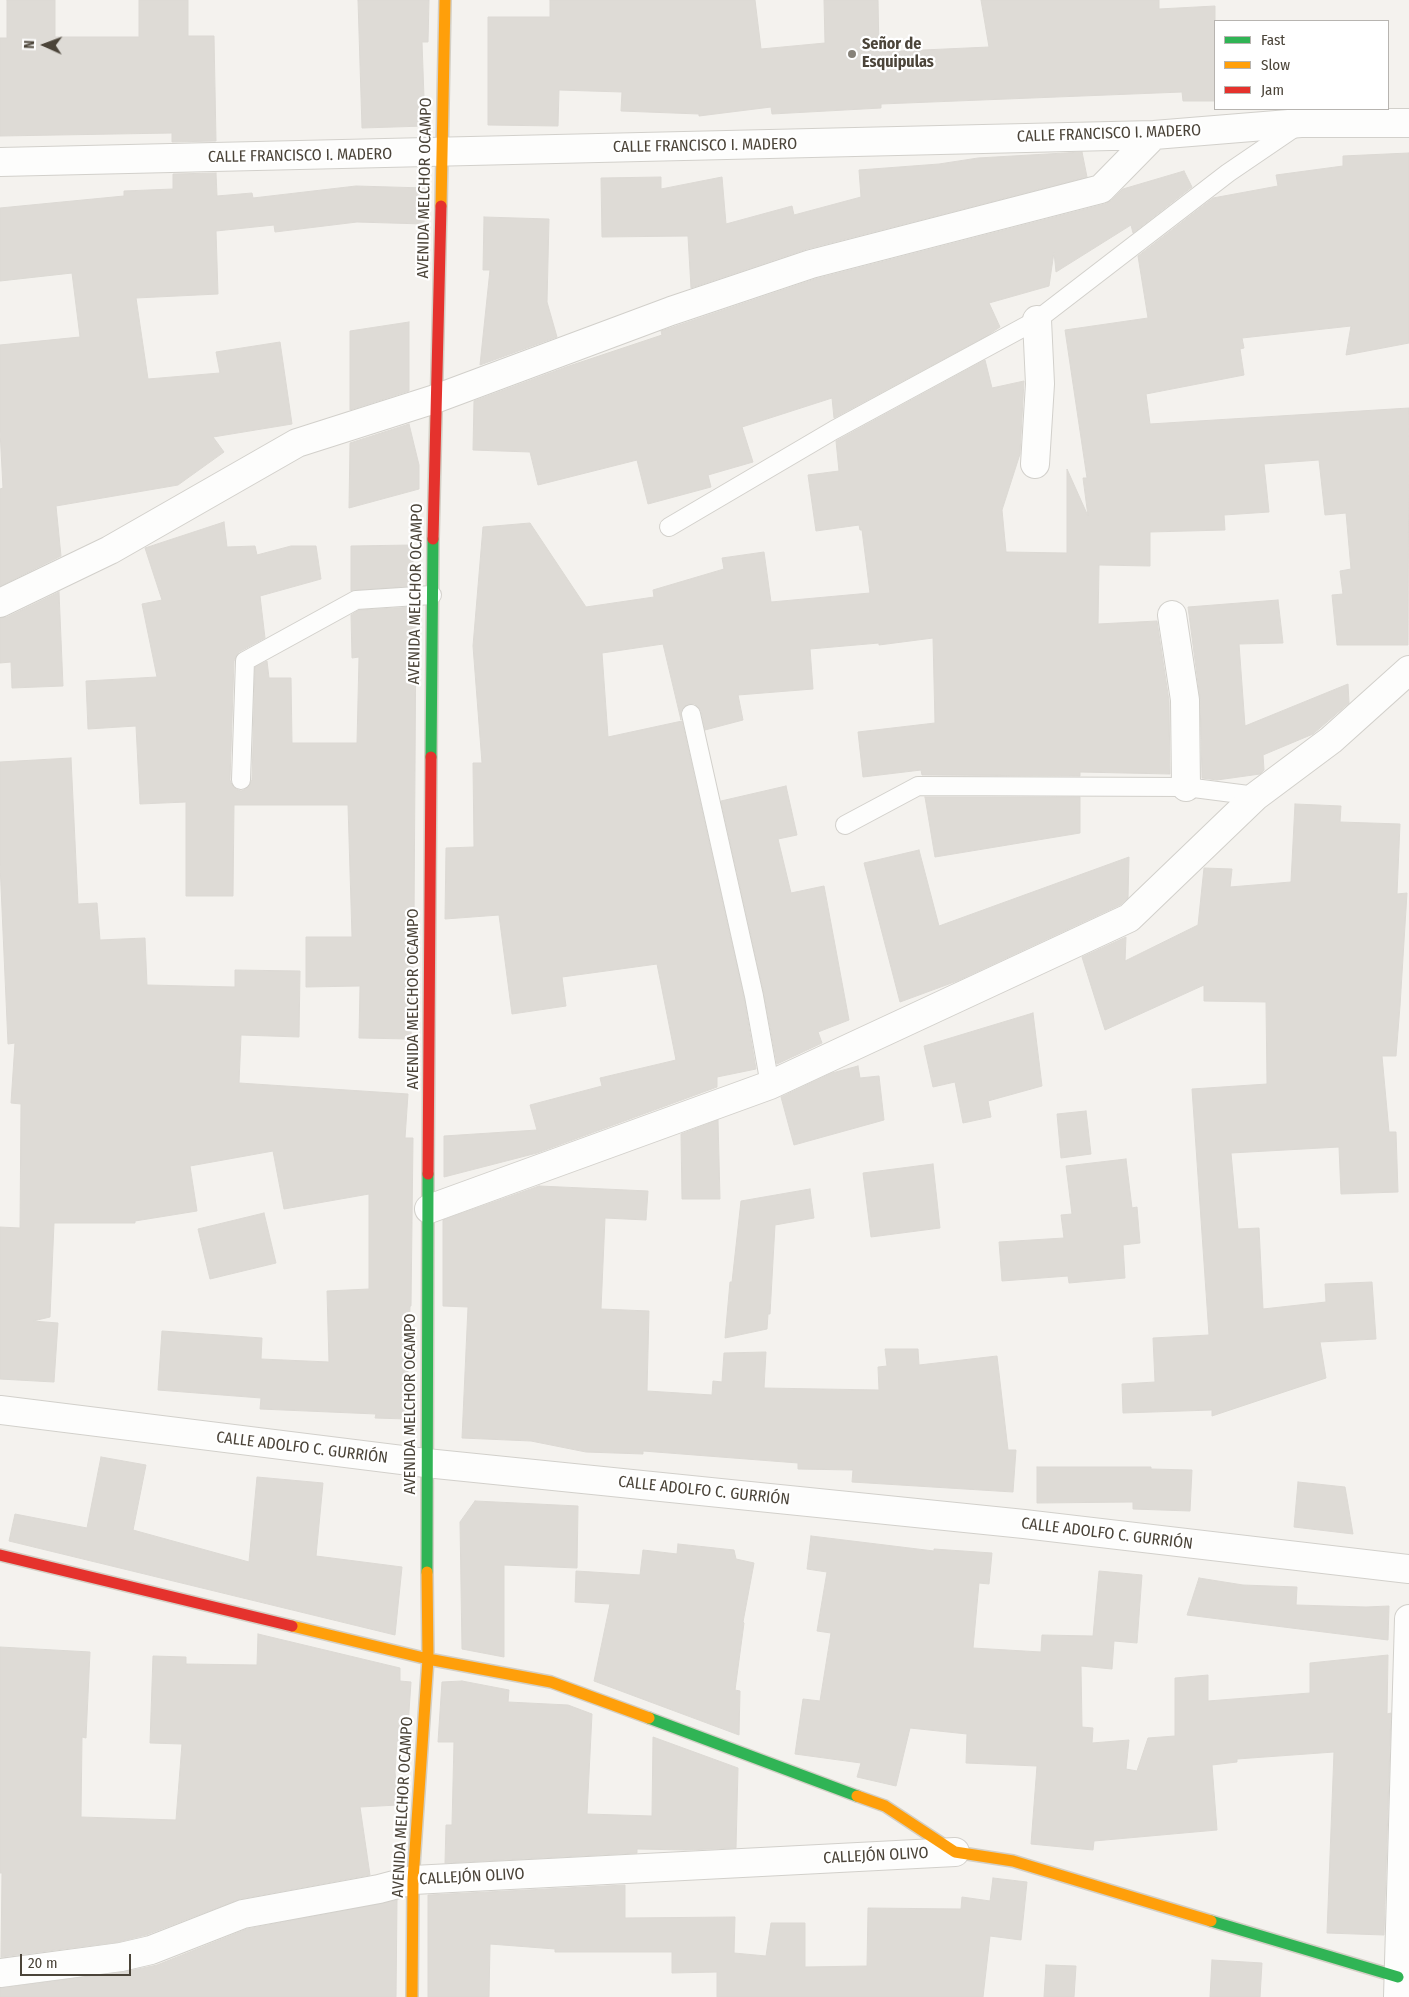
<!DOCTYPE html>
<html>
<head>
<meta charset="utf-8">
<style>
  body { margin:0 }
  #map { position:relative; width:1409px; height:1997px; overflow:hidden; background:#f4f2ee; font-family:"Fira Sans Condensed",sans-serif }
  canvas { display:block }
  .legend { position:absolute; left:1214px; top:20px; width:175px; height:90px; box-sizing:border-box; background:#fff; border:1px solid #b7b4b0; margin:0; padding:6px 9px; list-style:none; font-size:15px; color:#4b4439 }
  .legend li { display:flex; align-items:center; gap:10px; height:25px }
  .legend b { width:25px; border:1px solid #b7b4b0 }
  .north { position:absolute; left:20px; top:20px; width:50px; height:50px; -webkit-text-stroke:4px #fff; paint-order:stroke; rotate:272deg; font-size:14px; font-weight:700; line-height:20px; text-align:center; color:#4b4439 }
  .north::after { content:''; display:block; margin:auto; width:18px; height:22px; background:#4b4439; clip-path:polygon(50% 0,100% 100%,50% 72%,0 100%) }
  .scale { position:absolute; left:20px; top:1954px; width:111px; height:22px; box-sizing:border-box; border:2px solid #4b4439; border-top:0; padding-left:6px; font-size:15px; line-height:18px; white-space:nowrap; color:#4b4439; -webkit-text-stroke:4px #fff; paint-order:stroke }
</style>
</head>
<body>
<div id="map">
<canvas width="1409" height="1997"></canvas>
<ul class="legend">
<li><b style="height:6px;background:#30b455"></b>Fast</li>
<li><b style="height:6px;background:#ff9f0a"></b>Slow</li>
<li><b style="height:6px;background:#e5322d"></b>Jam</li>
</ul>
<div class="north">N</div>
<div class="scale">20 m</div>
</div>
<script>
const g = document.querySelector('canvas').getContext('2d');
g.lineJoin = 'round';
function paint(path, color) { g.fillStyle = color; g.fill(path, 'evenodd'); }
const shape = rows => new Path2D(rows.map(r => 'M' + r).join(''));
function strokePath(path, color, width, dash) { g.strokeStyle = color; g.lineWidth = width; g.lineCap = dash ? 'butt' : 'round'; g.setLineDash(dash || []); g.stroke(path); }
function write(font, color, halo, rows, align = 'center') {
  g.font = font + ' "Fira Sans Condensed",sans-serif'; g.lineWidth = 4.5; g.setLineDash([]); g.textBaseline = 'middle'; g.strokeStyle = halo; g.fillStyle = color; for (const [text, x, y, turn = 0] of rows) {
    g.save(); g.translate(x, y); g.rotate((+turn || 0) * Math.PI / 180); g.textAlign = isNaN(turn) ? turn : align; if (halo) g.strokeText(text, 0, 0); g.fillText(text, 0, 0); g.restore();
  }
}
const building = shape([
  [7,0,55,0,55,37,139,37,139,0,188,0,188,36,214,36,216,141,172,142,172,133,0,136,0,38,7,38,7,0],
  [358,0,429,0,428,42,422,42,425,126,362,128,358,0],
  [550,0,755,0,761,49,825,43,824,0,878,0,879,52,989,47,981,0,1159,0,1159,9,1215,6,1215,101,1183,101,1182,92,881,104,881,108,772,114,771,107,699,116,699,114,621,111,622,92,559,90,558,126,488,125,488,17,550,17,550,0],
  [1082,152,1087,177,807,249,691,288,688,236,602,237,601,178,661,177,661,189,722,177,726,224,792,206,794,215,861,197,859,170,939,164,978,158,1082,152],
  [1409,153,1409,343,1346,355,1351,326,1242,338,1244,348,1240,349,1244,375,1146,394,1150,424,1409,408,1408,645,1337,645,1332,595,1343,594,1340,571,1351,569,1346,513,1325,515,1319,460,1264,464,1269,512,1224,515,1225,530,1150,532,1150,566,1099,565,1098,624,1157,621,1169,701,1170,774,1080,772,1080,776,922,775,921,770,863,777,858,732,935,723,933,638,879,645,879,643,810,649,813,689,738,695,743,720,705,730,701,711,695,704,689,704,684,707,681,711,681,720,663,644,602,653,608,737,682,721,744,998,756,1069,717,1077,717,1087,537,1153,444,1177,444,1136,537,1130,530,1105,602,1086,600,1078,676,1060,657,964,562,977,566,1006,512,1014,499,915,445,919,446,848,474,847,473,763,482,763,473,646,483,527,530,523,586,607,654,597,653,590,724,569,722,558,764,552,771,602,870,593,862,530,860,530,859,525,816,531,808,475,839,471,836,441,985,360,992,388,1024,381,1020,454,1002,510,1006,552,1067,553,1067,469,1088,516,1083,478,1087,478,1065,330,1148,318,1138,256,1213,198,1278,186,1276,175,1343,166,1343,156,1409,153],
  [1184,171,1192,187,1133,233,1131,225,1056,272,1054,252,1049,286,989,303,1000,327,988,335,834,418,832,398,742,427,753,462,708,475,711,487,648,504,637,460,538,485,530,452,473,450,474,401,566,367,662,335,661,331,676,326,815,279,1105,204,1112,200,1123,189,1184,171],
  [216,173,217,196,252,193,253,198,356,186,425,188,424,224,357,222,275,232,274,225,216,231,218,294,136,298,148,379,220,373,216,352,280,342,292,424,213,437,224,452,178,485,56,506,61,556,0,586,0,489,3,488,0,431,0,345,80,337,72,273,0,281,0,208,124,196,124,191,173,189,173,174,216,173],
  [484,217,549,219,547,302,557,337,480,365,490,270,483,270,484,217],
  [409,322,409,391,350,410,350,331,409,322],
  [409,424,419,465,419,489,349,508,350,443,409,424],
  [224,522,227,547,255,546,257,555,291,546,316,546,321,579,260,596,265,638,239,652,234,661,230,780,232,785,236,789,241,791,246,789,252,780,255,667,267,661,269,678,291,678,292,743,357,743,359,657,352,658,351,615,359,610,414,607,414,614,416,614,414,921,411,1039,359,1038,360,986,306,987,306,937,352,937,348,805,234,805,233,896,186,896,186,802,140,804,136,726,88,729,86,681,157,677,142,604,162,600,145,548,224,522],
  [413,545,413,586,351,591,351,546,413,545],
  [59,592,63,686,12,688,11,662,0,663,0,618,7,617,59,592],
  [1278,600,1283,643,1239,644,1245,726,1348,684,1349,703,1313,734,1263,755,1264,770,1260,774,1217,780,1202,778,1200,698,1188,607,1278,600],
  [71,758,78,904,97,903,100,940,145,938,147,985,235,987,235,970,300,971,299,1037,241,1035,239,1083,408,1094,405,1138,413,1138,411,1306,410,1306,409,1334,407,1419,375,1418,376,1414,260,1409,261,1398,158,1390,162,1331,262,1338,261,1359,329,1362,327,1291,369,1289,369,1194,284,1209,273,1151,190,1166,197,1211,135,1221,135,1223,54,1223,50,1317,33,1321,58,1323,54,1382,0,1379,0,1227,20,1228,21,1104,11,1103,15,1043,8,1044,0,864,0,762,71,758],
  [786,786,797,835,778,839,791,893,824,886,849,1020,818,1032,822,1043,777,1064,764,994,721,801,786,786],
  [925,797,1080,797,1080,833,935,857,925,797],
  [1295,804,1341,806,1340,822,1400,824,1397,894,1407,893,1400,1006,1396,1056,1382,1056,1389,1132,1396,1132,1398,1192,1341,1194,1339,1147,1231,1153,1238,1229,1259,1228,1263,1309,1326,1302,1325,1284,1372,1282,1376,1339,1320,1342,1326,1378,1212,1416,1212,1410,1123,1413,1122,1384,1155,1382,1153,1338,1209,1335,1192,1089,1267,1084,1266,1002,1204,1001,1204,985,1105,1030,1082,957,1126,937,1125,961,1198,925,1204,868,1232,869,1230,887,1291,882,1295,804],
  [919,850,939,926,1129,857,1128,898,1120,905,957,981,900,1002,864,863,919,850],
  [1033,1013,1042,1086,988,1101,991,1117,963,1123,955,1082,933,1087,924,1046,1033,1013],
  [858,1066,860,1078,879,1076,884,1120,794,1145,781,1097,832,1073,858,1066],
  [1086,1111,1091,1154,1061,1158,1057,1114,1086,1111],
  [718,1120,720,1199,682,1199,681,1134,718,1120],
  [1126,1159,1132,1208,1137,1207,1140,1243,1123,1245,1125,1278,1069,1283,1068,1276,1002,1281,999,1242,1064,1238,1061,1215,1072,1214,1066,1166,1126,1159],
  [933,1164,940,1228,871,1237,863,1173,933,1164],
  [539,1186,648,1191,646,1220,605,1218,601,1309,649,1311,647,1391,712,1395,713,1381,722,1382,724,1353,766,1352,764,1388,879,1390,878,1367,887,1366,885,1349,918,1349,919,1365,997,1356,1008,1450,1016,1450,1013,1492,852,1482,853,1470,798,1469,798,1463,643,1451,643,1454,586,1452,531,1441,462,1438,468,1307,443,1306,443,1220,539,1186],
  [810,1189,814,1218,775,1225,770,1314,768,1314,767,1329,725,1338,730,1282,732,1282,741,1201,810,1189],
  [264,1213,276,1263,210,1279,198,1229,264,1213],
  [101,1457,146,1465,133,1530,249,1562,257,1477,323,1483,316,1556,402,1567,395,1635,9,1541,15,1514,87,1528,101,1457],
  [1037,1467,1151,1467,1151,1469,1192,1470,1190,1511,1133,1509,1133,1502,1037,1503,1037,1467],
  [1298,1482,1345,1487,1353,1534,1294,1527,1298,1482],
  [475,1501,578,1506,577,1568,504,1565,504,1657,462,1649,460,1522,475,1501],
  [811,1536,934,1551,934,1549,992,1553,989,1584,979,1583,973,1648,1041,1652,1042,1635,1093,1636,1099,1571,1142,1575,1137,1643,1114,1641,1112,1669,1081,1666,1082,1727,1093,1728,1092,1743,1129,1740,1126,1769,1137,1771,1148,1738,1175,1736,1175,1678,1208,1675,1208,1701,1310,1693,1310,1663,1388,1655,1387,1714,1391,1713,1384,1935,1327,1933,1334,1752,1237,1759,1237,1762,1212,1765,1217,1830,1094,1841,1093,1850,1031,1844,1037,1766,966,1763,967,1734,910,1728,896,1786,857,1777,861,1763,795,1754,803,1699,820,1701,831,1633,817,1631,827,1572,807,1569,811,1536],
  [678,1544,734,1550,736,1559,754,1563,743,1622,744,1623,735,1690,740,1691,739,1735,594,1681,610,1604,575,1602,576,1571,640,1575,643,1550,677,1554,678,1544],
  [1199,1578,1243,1585,1297,1587,1296,1605,1366,1607,1389,1606,1388,1640,1187,1615,1199,1578],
  [258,1634,400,1668,400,1681,411,1682,407,1741,397,1741,395,1772,398,1805,360,1807,370,1875,240,1899,146,1935,118,1942,1,1957,2,1873,0,1873,0,1647,90,1652,86,1738,82,1737,81,1817,176,1820,182,1744,150,1743,153,1656,186,1657,186,1664,257,1665,258,1634],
  [462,1681,509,1690,508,1702,568,1705,592,1714,587,1814,652,1816,653,1737,738,1768,736,1848,686,1850,637,1849,637,1853,445,1863,446,1825,452,1825,454,1742,438,1742,442,1682,462,1681],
  [993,1878,1027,1882,1021,1940,990,1936,983,1997,717,1997,717,1972,672,1973,672,1952,555,1952,555,1949,490,1944,489,1997,428,1997,428,1895,625,1885,625,1918,735,1917,734,1953,766,1956,771,1923,805,1923,805,1967,867,1966,868,1908,961,1909,962,1897,990,1901,993,1878],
  [397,1900,396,1997,0,1997,0,1988,124,1972,157,1965,247,1929,397,1900],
  [1212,1960,1262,1963,1260,1997,1210,1997,1212,1960],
  [1046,1965,1076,1966,1074,1997,1044,1997,1046,1965]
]);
paint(building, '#dedbd6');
strokePath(building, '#dcd9d4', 1);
const lane = shape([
  [669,527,834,430,1037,320,1228,173,1297,126],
  [691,714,754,996,770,1085],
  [241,780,245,661,356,600,432,595],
  [845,825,918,786,1186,787,1256,796]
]);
const street = shape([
  [0,162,1154,135,1301,123,1409,123],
  [1035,464,1040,384,1037,320],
  [0,603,110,550,297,443,435,399,671,311,811,264,1101,189,1154,135],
  [1172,615,1185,700,1186,787],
  [429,1209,770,1085,1129,918,1256,796,1331,740,1409,670],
  [0,1410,426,1463,1024,1524,1409,1569],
  [0,1973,121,1957,151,1950,243,1914,379,1889,413,1880,955,1852],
  [1398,1997,1409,1619]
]);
const fast = shape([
  [431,757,433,539],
  [427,1572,428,1174],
  [649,1718,857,1796],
  [1211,1921,1398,1977]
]);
const slow = shape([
  [441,206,445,0],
  [292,1626,428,1659,551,1682,649,1718],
  [857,1796,885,1806,955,1852,1013,1861,1211,1921],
  [412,1997,413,1880,428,1659,427,1572]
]);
const jam = shape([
  [433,539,441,206],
  [428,1174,431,757],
  [0,1555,292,1626]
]);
strokePath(lane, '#d2d0cb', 20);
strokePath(street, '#d2d0cb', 30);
strokePath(fast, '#d3cfc5', 14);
strokePath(slow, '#d3cfc5', 14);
strokePath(jam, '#d3cfc5', 14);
strokePath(lane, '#fdfdfc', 18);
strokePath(street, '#fdfdfc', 28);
strokePath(fast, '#30b455', 11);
strokePath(slow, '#ff9f0a', 11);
strokePath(jam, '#e5322d', 11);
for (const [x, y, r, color] of [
  [852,54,5,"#868178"]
]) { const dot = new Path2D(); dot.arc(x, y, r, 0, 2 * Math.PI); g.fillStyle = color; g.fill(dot); strokePath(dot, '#fff', 2); }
write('bold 16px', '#4b4439', '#fff', [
  ["Señor de",862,45],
  ["Esquipulas",862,63]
], 'left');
write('16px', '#4b4439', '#fff', [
  ["CALLE FRANCISCO I. MADERO",1109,134,-2],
  ["CALLE FRANCISCO I. MADERO",705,146,-1],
  ["CALLE FRANCISCO I. MADERO",300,156,-1],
  ["AVENIDA MELCHOR OCAMPO",425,188,-89],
  ["AVENIDA MELCHOR OCAMPO",416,594,-89],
  ["AVENIDA MELCHOR OCAMPO",414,999,-90],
  ["AVENIDA MELCHOR OCAMPO",411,1404,-90],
  ["CALLE ADOLFO C. GURRIÓN",302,1448,7],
  ["CALLE ADOLFO C. GURRIÓN",704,1491,6],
  ["CALLE ADOLFO C. GURRIÓN",1107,1534,7],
  ["AVENIDA MELCHOR OCAMPO",403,1807,-87],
  ["CALLEJÓN OLIVO",876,1856,-3],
  ["CALLEJÓN OLIVO",472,1877,-3]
]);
</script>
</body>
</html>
